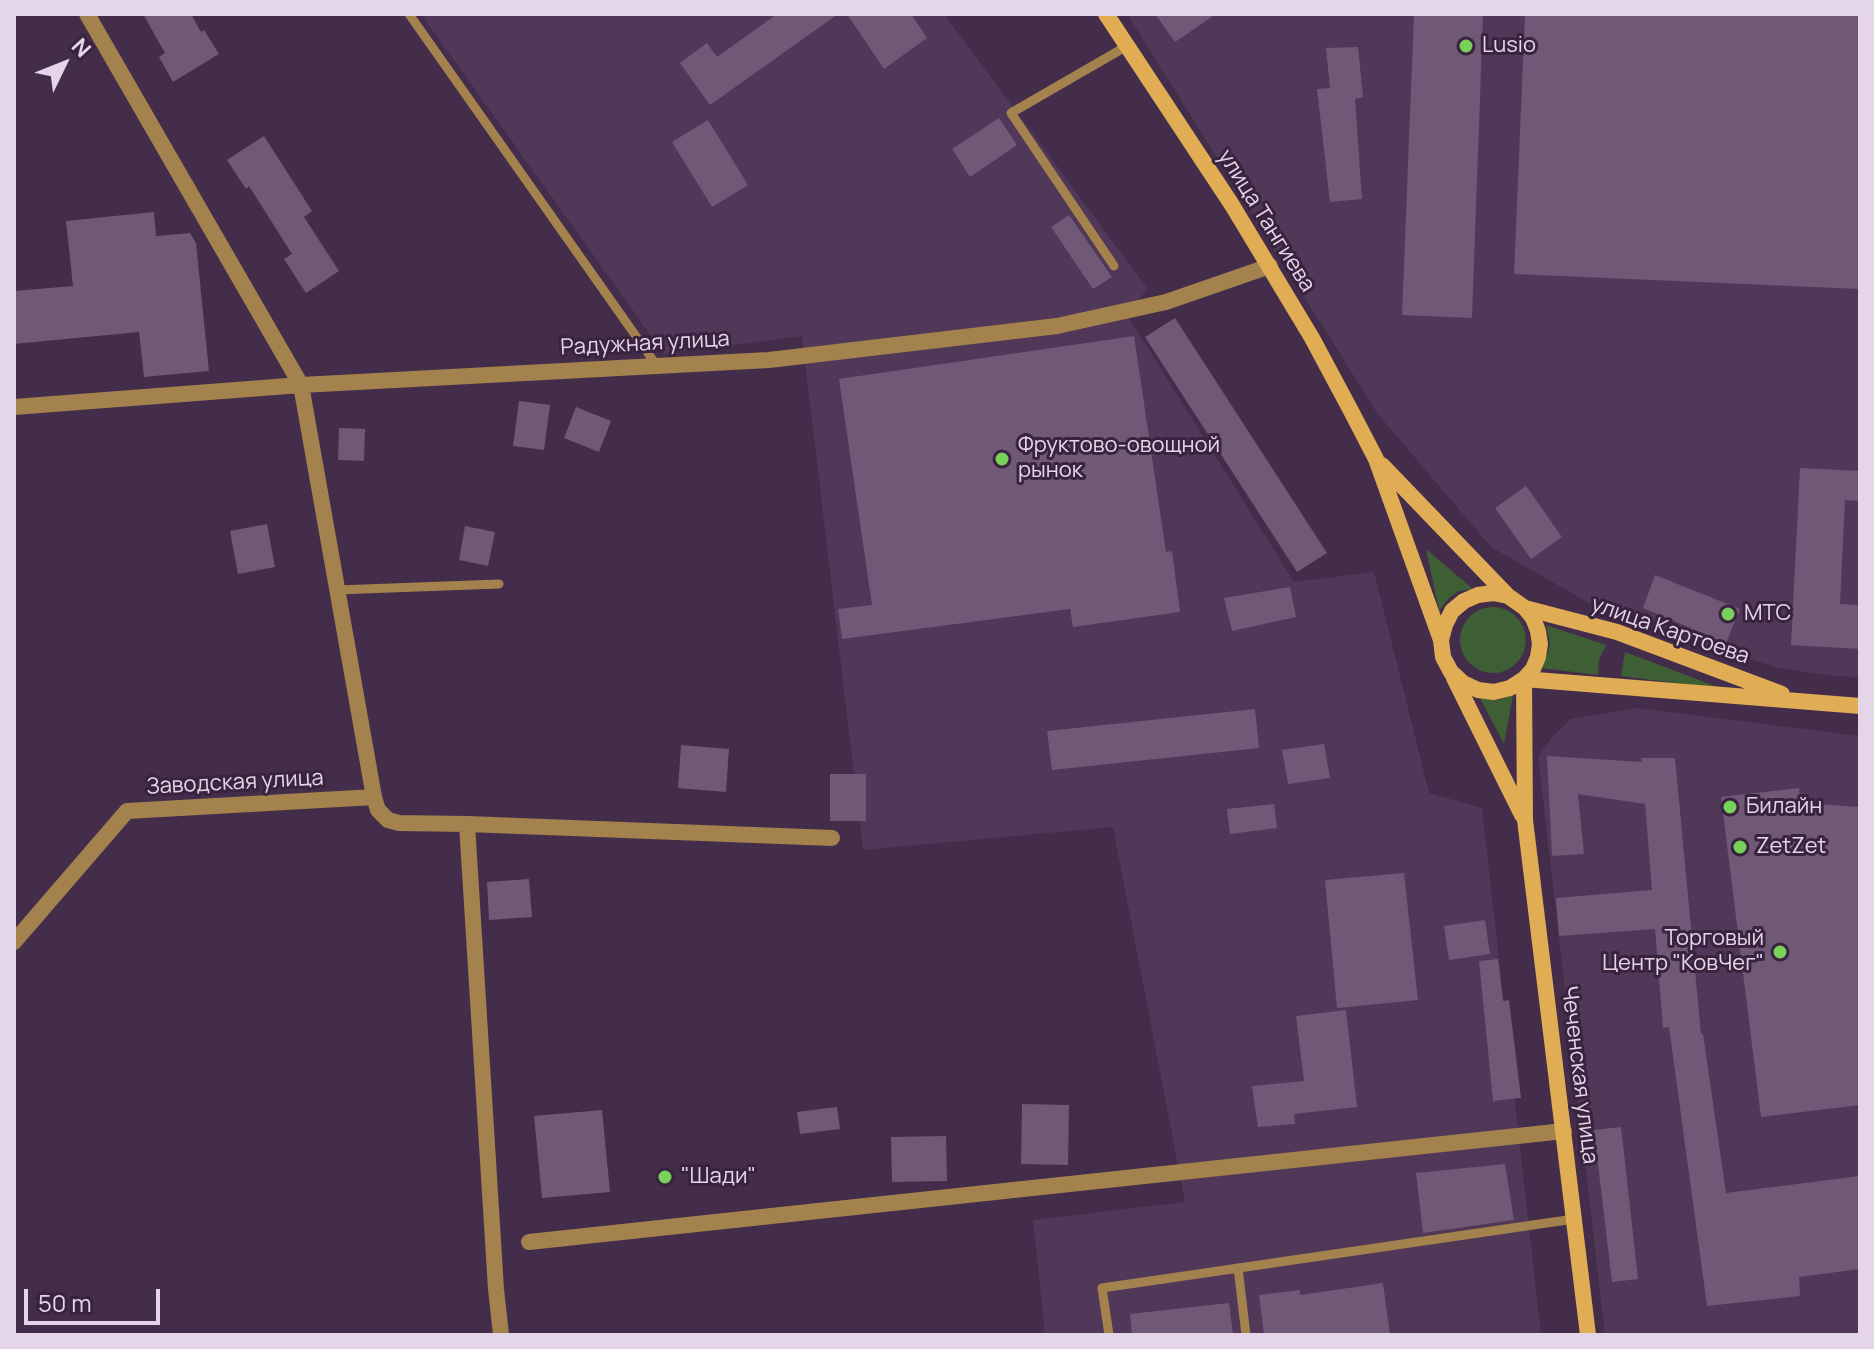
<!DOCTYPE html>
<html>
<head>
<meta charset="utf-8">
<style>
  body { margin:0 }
  #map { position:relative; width:1874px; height:1349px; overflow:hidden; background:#432d4a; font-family:Manrope,sans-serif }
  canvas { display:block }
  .frame { position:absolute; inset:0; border:16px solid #e4d6e8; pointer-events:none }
  .north { position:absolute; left:24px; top:24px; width:80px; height:80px; -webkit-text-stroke:6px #39233f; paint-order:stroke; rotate:47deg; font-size:22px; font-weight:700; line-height:32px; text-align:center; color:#e4d6e8 }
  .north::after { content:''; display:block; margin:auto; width:28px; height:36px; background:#e4d6e8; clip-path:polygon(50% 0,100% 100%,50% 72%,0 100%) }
  .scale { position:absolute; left:24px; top:1289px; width:136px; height:36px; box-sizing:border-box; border:4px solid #e4d6e8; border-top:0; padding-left:10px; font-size:24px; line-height:28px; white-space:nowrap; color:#e4d6e8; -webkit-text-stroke:6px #39233f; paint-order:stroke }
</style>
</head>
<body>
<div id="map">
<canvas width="1874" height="1349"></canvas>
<div class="frame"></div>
<div class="north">N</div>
<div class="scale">50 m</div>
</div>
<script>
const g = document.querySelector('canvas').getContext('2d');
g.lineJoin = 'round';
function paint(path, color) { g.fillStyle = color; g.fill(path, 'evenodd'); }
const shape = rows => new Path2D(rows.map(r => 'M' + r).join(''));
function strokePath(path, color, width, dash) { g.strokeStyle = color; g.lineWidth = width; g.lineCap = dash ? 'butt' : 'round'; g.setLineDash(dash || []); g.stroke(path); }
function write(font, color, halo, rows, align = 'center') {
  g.font = font + ' Manrope,sans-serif'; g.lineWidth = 6; g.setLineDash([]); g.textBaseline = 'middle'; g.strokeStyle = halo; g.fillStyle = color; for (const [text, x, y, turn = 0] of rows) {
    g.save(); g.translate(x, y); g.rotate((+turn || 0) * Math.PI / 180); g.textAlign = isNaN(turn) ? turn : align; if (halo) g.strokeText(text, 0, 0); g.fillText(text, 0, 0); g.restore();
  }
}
paint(shape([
  [421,14,944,14,1148,289,1126,313,1294,582,1374,572,1429,793,1482,808,1541,1335,1045,1335,1033,1220,1185,1202,1113,827,863,850,802,336,664,354],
  [1127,14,1860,14,1860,678,1818,674,1775,667,1614,617,1491,547,1377,413],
  [1638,708,1860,736,1860,1335,1605,1335,1538,756,1553,736,1571,719]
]), '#513859');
paint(shape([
  [1426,549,1473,589,1459,591,1450,597,1439,611],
  '1460 640a33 33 0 1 1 66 0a33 33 0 1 1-66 0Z',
  [1546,625,1606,645,1599,660,1598,675,1541,668,1548,653,1550,643],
  [1625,652,1723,689,1621,676],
  [1513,695,1504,744,1480,698,1499,700]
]), '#3e5e33');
paint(shape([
  [143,14,191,14,201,32,204,30,219,54,173,82,159,57,165,53],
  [777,14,838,14,710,105,680,63,707,43,717,57],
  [847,14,911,14,927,38,884,69],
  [1155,14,1216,14,1175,42],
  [1414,14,1483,14,1472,318,1402,315],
  [1525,14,1860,14,1860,289,1514,274],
  [1358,47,1363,97,1355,99,1362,199,1330,202,1317,89,1330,88,1326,48],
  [999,118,1017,145,970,177,952,149],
  [708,120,748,185,712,207,672,142],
  [264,136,312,211,304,217,339,271,306,293,284,259,292,254,249,186,246,189,227,160],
  [154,212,156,236,190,233,196,243,209,371,144,377,139,332,14,344,14,291,73,286,66,221],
  [1069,215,1112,277,1093,289,1051,227],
  [1175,318,1327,553,1297,572,1145,337],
  [1134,336,1166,552,1172,551,1180,612,1073,627,1070,609,842,639,838,609,872,605,839,379],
  [519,401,550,405,544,450,513,446],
  [576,407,611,421,599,452,564,438],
  [339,428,365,429,364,461,338,460],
  [1800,468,1860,471,1860,501,1845,500,1840,604,1860,605,1860,649,1791,645],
  [1526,486,1562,537,1531,559,1495,508],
  [267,524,275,567,238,574,230,531],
  [465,526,495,532,488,566,459,560],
  [1655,575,1740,609,1726,643,1643,608],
  [1290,587,1296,617,1232,631,1224,598],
  [1255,709,1259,748,1052,770,1047,731],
  [1324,744,1330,778,1288,784,1282,750],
  [681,745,729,749,726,792,678,788],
  [1547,756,1642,762,1641,758,1675,758,1701,1034,1703,1034,1726,1193,1860,1176,1860,1269,1799,1277,1800,1296,1707,1306,1669,1027,1663,1028,1655,929,1559,936,1556,898,1652,890,1645,804,1578,794,1584,854,1552,856],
  [830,774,866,774,866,821,830,821],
  [1799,788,1801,803,1859,807,1860,1105,1761,1117,1721,797],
  [1274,804,1277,828,1230,834,1227,809],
  [1404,873,1418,1000,1337,1008,1325,880],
  [529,879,532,917,489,920,487,882],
  [1485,920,1490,954,1449,960,1444,926],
  [1498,959,1503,1001,1509,1000,1521,1098,1493,1101,1479,961],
  [1346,1010,1357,1107,1294,1114,1295,1124,1258,1127,1252,1086,1304,1081,1296,1016],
  [1022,1104,1069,1105,1068,1165,1021,1164],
  [837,1107,840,1129,800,1134,797,1112],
  [602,1110,610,1192,542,1198,534,1116],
  [1621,1127,1638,1279,1612,1282,1594,1130],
  [946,1136,947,1181,892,1182,891,1137],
  [1505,1164,1514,1220,1423,1233,1416,1173],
  [1383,1283,1390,1335,1264,1335,1259,1295,1300,1290,1300,1295],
  [1229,1303,1233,1335,1132,1335,1130,1314]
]), '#705877');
strokePath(shape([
  [409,14,657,366],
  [1114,266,1011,113,1127,46],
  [337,590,499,584],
  [1238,1268,1246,1335],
  [1109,1335,1102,1288,1574,1219]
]), '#a3824e', 9);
strokePath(shape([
  [87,14,301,385,374,797,378,810,388,820,399,823,467,824,496,1289,501,1335],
  [14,407,301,385,769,360,1057,326,1166,302,1270,266],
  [467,824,832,838],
  [14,942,127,811,374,797],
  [529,1242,1564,1131]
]), '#a3824e', 16);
strokePath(shape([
  [1106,14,1232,205,1312,338,1350,409,1376,459,1441,640,1443,657,1451,672,1463,683,1478,690,1494,692,1510,688,1524,679,1533,669,1538,657,1540,644,1538,631,1533,618,1525,608,1508,596,1493,593,1478,595,1464,601,1452,611,1445,625,1441,640],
  [1382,465,1508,596],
  [1525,608,1617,632,1782,694],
  [1454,678,1522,815],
  [1588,1335,1525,820,1524,679,1860,706]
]), '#e0ac54', 16);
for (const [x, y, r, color] of [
  [1466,46,8,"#78d158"],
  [1002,459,8,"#78d158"],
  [1728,614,8,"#78d158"],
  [1730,807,8,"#78d158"],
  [1740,847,8,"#78d158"],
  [1780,952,8,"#78d158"],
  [665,1177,8,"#78d158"]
]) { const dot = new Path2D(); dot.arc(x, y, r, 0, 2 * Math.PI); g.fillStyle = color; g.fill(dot); strokePath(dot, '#39233f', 3); }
write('22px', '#e4d6e8', '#39233f', [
  ["Lusio",1482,46],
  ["Фруктово-овощной",1018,446],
  ["рынок",1018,471],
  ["МТС",1744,614],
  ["Билайн",1746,807],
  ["ZetZet",1756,847],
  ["Торговый",1764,939,"right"],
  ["Центр \"КовЧег\"",1764,964,"right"],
  ["\"Шади\"",681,1177]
], 'left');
write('22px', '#e4d6e8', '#39233f', [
  ["улица Тангиева",1266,221,58],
  ["Радужная улица",645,344,-3],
  ["улица Картоева",1670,631,19],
  ["Заводская улица",235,783,-3],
  ["Чеченская улица",1579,1075,83]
]);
</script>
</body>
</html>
